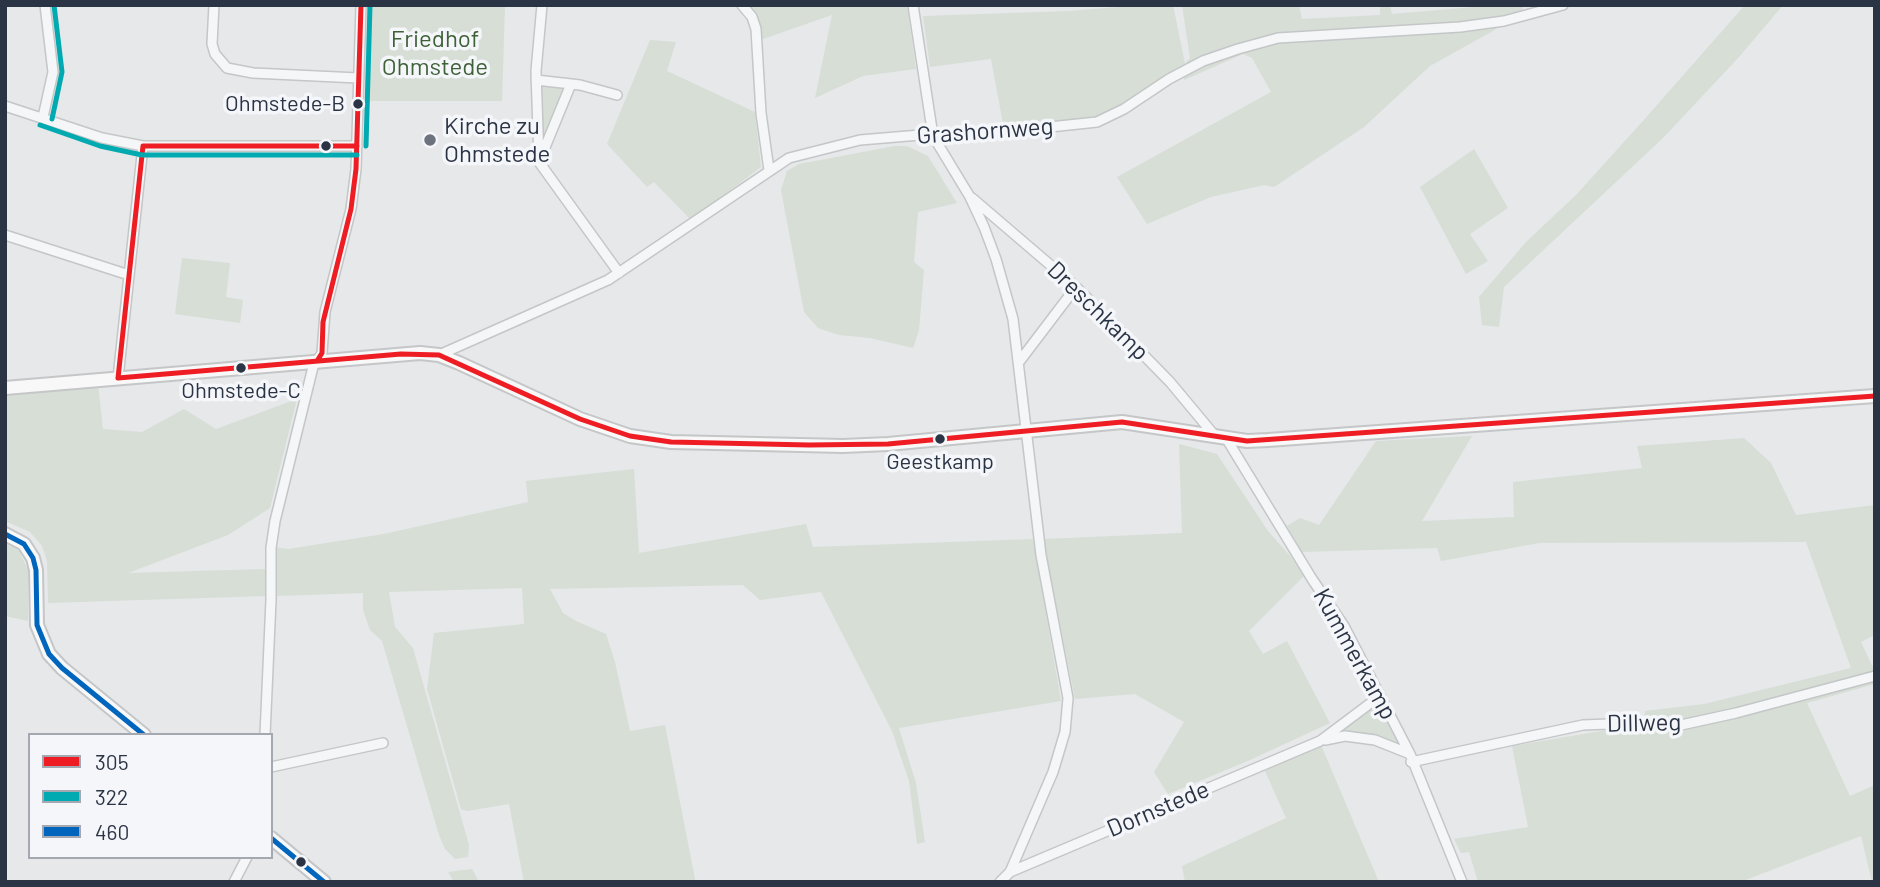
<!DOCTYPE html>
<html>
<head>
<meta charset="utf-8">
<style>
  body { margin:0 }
  #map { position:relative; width:1880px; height:887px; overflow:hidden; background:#e6e8ea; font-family:Barlow,sans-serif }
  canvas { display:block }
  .frame { position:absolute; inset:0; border:7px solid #2b3445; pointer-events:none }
  .legend { position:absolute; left:28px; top:733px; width:245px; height:126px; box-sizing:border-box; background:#f4f6f9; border:2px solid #a4a8b1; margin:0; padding:9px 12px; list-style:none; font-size:21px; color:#2b3445 }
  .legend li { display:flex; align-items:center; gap:14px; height:35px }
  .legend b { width:35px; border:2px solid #a4a8b1 }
</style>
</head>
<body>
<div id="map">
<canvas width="1880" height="887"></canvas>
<div class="frame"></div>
<ul class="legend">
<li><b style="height:9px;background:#ee1d23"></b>305</li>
<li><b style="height:9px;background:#00aab0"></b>322</li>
<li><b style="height:9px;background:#0065bd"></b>460</li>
</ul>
</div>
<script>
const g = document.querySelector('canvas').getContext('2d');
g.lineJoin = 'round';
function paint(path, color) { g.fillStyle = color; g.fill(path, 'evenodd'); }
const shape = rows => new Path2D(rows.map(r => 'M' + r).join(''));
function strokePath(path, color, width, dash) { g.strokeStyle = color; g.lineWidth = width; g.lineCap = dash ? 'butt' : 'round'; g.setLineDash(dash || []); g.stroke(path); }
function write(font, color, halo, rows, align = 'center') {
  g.font = font + ' Barlow,sans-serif'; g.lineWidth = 7; g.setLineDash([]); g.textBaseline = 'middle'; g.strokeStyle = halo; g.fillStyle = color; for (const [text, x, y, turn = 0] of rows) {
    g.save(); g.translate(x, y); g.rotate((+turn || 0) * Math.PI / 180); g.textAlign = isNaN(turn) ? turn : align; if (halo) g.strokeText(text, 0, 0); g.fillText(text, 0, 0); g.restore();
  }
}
paint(shape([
  [369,5,505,5,502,101,366,101],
  [750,5,907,5,916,69,863,76,815,98,832,15,763,39],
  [1143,5,1173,5,1185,64,1190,58,1182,5,1299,5,1302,19,1380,15,1380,5,1390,5,1392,14,1497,5,1522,5,1523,10,1493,31,1430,66,1364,127,1274,187,1264,185,1211,197,1147,224,1117,177,1271,92,1252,58,1243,54,1184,80,1184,65,1112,112,1085,121,1004,129,991,59,930,67,923,16,1069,11],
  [1745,5,1783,5,1739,57,1663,138,1504,287,1499,327,1482,325,1479,297,1526,242,1576,195,1642,122],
  [650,40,676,42,667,71,755,112,761,167,691,220,654,182,647,187,607,144],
  [540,85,566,87,542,146],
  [895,146,907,146,928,156,957,203,918,212,914,262,924,270,919,330,913,348,870,338,839,335,818,328,804,312,781,190,787,171,799,164],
  [1474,149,1508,208,1470,234,1488,261,1466,274,1420,187],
  [182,258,230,263,226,297,243,300,240,323,175,314],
  [98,384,103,429,142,432,184,409,216,429,297,399,270,508,228,535,128,573,265,569,266,596,48,603,47,561,42,546,30,532,5,521,5,392],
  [1472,436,1422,521,1514,517,1513,482,1642,468,1637,446,1744,438,1771,463,1796,515,1875,505,1875,635,1861,642,1875,672,1875,684,1807,703,1850,796,1875,785,1875,882,1872,882,1861,836,1740,882,1478,882,1469,852,1461,853,1454,839,1528,827,1512,746,1607,730,1643,730,1645,711,1704,704,1851,668,1806,542,1539,543,1441,561,1437,548,1302,552,1287,526,1300,518,1319,525,1376,441],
  [1179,444,1217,454,1268,531,1291,557,1304,576,1249,631,1263,654,1287,641,1330,723,1250,760,1168,794,1154,772,1184,722,1135,694,1075,699,1043,539,1182,533],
  [634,469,639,553,806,524,813,547,1033,539,1061,701,899,728,916,783,925,842,917,844,909,781,892,731,821,592,760,600,743,585,550,589,563,613,576,621,606,634,615,662,630,731,665,725,695,879,694,882,524,882,509,804,467,811,461,809,427,689,434,633,524,624,522,588,389,592,395,627,413,648,469,845,468,857,455,859,445,849,439,835,382,641,370,630,363,610,363,593,275,596,274,547,288,549,384,534,528,502,526,481],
  [5,543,19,551,28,570,28,621,5,616],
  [1380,703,1404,749,1333,734],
  [1321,745,1379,882,1185,882,1182,866,1286,818,1265,771],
  [472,869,479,882,454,882,448,872]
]), '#d6ded6');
const street = shape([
  [214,5,212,44,215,54,227,68,253,73,358,78],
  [542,5,536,71,539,162,619,273],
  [742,5,752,17,756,29,761,113,769,170],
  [913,5,933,136,970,197,984,227,996,259,1013,319,1041,555,1068,698,1065,732,1053,772,1010,872],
  [536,80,580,85,617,95],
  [5,106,102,138,143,146,357,146],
  [43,117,53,72,45,5],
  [541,157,571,84],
  [972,198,1076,287,1123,334,1170,382,1215,436],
  [5,235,129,275],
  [439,355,608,280,789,158,860,140,920,135,946,138,1097,122,1124,109,1169,79,1203,61,1238,49,1278,38,1460,27,1504,21,1563,5],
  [1019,362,1076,287],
  [118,378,143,146],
  [1226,438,1312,579,1344,626,1410,754,1462,882],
  [265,735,271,600,271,548,275,521,313,367,322,353,325,312,351,209,356,169,361,5],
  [1325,740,1345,736,1375,740,1410,754],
  [1411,762,1583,725,1608,724,1681,725,1736,713,1875,676],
  [271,767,383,743],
  [234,882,247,857],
  [1000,882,1010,872,1320,741,1380,696]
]);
const secondary = shape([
  [5,388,420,353,439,355,459,363,580,419,630,436,671,442,843,446,888,444,1122,422,1247,441,1268,440,1875,396],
  [5,534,24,544,33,558,36,570,37,625,49,654,62,668,144,735],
  [271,838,324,882]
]);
strokePath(street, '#c4c6c8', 12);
strokePath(secondary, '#c4c6c8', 16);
strokePath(street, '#f5f6f7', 9);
strokePath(secondary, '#f8f8f8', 12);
strokePath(shape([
  [143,146,357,146],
  [317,361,322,353,323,322,351,209,356,169,361,5],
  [118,378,401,354,439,355,580,419,630,436,671,442,809,445,888,444,1122,422,1247,441,1875,396],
  [118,378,143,146]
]), '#ee1d23', 5);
strokePath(shape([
  [52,119,62,72,54,5],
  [40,125,100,146,142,155,357,155],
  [366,146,370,5]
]), '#00aab0', 5);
strokePath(shape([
  [5,534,24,544,33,558,36,570,37,625,49,654,62,668,144,735],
  [271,838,324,882]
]), '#0065bd', 5);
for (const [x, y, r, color] of [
  [358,104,6,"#2b3445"],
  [430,140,7,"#6c737f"],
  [326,146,6,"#2b3445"],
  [241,368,6,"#2b3445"],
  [940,439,6,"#2b3445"],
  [301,862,6,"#2b3445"]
]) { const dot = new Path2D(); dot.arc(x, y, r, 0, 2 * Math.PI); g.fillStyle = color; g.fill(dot); strokePath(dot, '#f4f6f9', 2.5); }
write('22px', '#2b3445', '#f4f6f9', [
  ["Ohmstede-B",345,104,"right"],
  ["Ohmstede-C",241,391],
  ["Geestkamp",940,462]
]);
write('24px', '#3f6138', '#f4f6f9', [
  ["Friedhof",435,39],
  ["Ohmstede",435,67]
]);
write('24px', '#2b3445', '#f4f6f9', [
  ["Kirche zu",444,126],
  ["Ohmstede",444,154]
], 'left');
write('24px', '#2b3445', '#f4f6f9', [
  ["Grashornweg",985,131,-4],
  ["Dreschkamp",1098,311,44],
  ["Kummerkamp",1355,654,61],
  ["Dillweg",1644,723,-1],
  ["Dornstede",1158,809,-23]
]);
</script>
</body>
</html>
